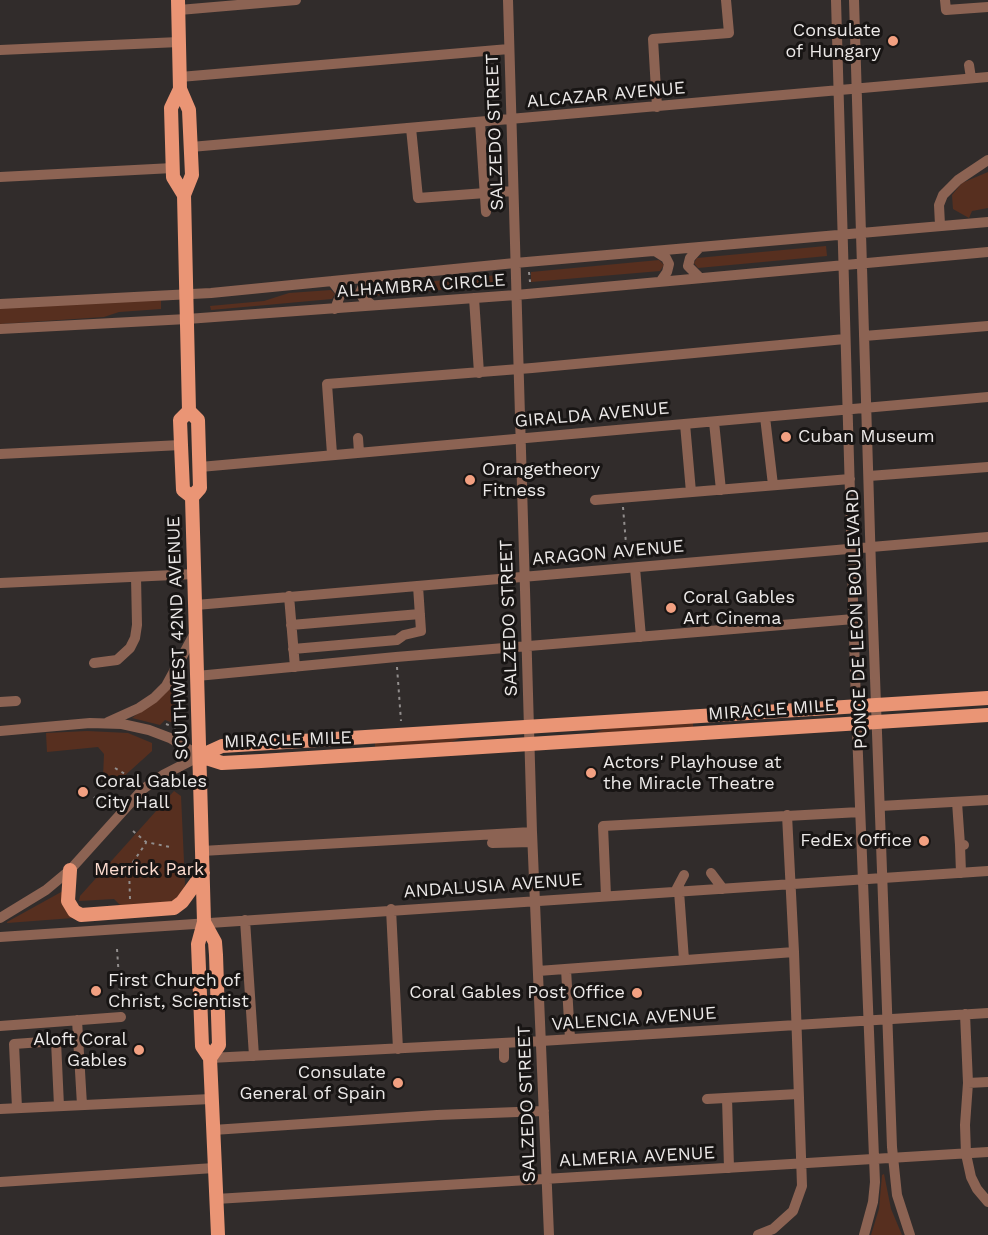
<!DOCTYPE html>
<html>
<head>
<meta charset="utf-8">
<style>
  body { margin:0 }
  canvas { display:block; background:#312c2b }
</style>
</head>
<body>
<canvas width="988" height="1235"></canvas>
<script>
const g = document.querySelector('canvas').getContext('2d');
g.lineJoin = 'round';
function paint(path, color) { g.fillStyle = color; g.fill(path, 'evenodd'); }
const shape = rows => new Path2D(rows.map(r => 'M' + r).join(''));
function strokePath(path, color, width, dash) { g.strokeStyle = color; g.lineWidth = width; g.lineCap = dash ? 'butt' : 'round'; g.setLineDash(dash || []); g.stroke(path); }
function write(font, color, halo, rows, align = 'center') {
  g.font = font + ' "Work Sans",sans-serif'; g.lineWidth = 6; g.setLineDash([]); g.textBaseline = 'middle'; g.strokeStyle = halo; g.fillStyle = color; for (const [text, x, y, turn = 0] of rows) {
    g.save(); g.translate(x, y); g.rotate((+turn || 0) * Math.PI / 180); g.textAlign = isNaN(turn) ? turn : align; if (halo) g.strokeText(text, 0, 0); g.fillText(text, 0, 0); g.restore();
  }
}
paint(shape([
  [988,172,988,208,972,211,969,218,953,209,952,195,962,183],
  [826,246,827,256,698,268,694,263,697,258],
  [659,260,664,265,660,271,531,282,531,272],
  [498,275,500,285,371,296,366,292,370,287],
  [331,290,335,294,332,299,211,310,210,306,264,301,289,293],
  [161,300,161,309,119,312,104,317,0,324,0,308],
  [171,688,172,699,176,706,176,724,165,720,160,725,132,718],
  [693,722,693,727,594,733,608,728],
  [87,731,128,733,152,743,152,751,121,779,117,784,114,782,112,785,103,778,104,754,98,747,47,752,46,733],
  [463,737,449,743,375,747,375,743],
  [174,791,181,796,185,884,183,893,180,896,169,903,122,907,114,899,79,901,80,896],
  [63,891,73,918,7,923,7,922],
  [884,1174,891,1209,902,1235,871,1235,879,1209,882,1175]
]), '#572f1f');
strokePath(shape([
  [529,272,530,282],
  [623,507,627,556],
  [397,667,401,721],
  [166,724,176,728,179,726,179,704,174,695],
  [115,768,127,775],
  [94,797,100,803],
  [133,831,146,842,170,847],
  [130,899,129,868,146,843],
  [117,949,121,1008]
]), '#928e8d', 2, [3, 4.5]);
strokePath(shape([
  [508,0,532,832,549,1235],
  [836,0,856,706,875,1182,873,1202,864,1235],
  [854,0,871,567,892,1147,897,1195,910,1235],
  [945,0,946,10,988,7],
  [179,10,296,0],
  [0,50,179,42],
  [969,65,971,78],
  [180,77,509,49],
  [657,107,653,39,729,33,726,0],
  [480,122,486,212],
  [411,128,418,198,513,191],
  [191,147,988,77],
  [0,177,173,168],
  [940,225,939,205,943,195,958,180,988,160],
  [700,247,690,258,688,266,700,278],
  [655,251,666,258,669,264,667,272,660,282],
  [366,278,360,293,363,298,372,305],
  [332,281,341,293,335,309],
  [474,298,479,373],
  [0,304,211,293,515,263,988,222],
  [0,329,187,319,516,295,988,252],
  [864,336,988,326],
  [765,417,773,485],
  [714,422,721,490],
  [685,424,691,492],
  [358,438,359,452],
  [0,454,181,445],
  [332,454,327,384,532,368,845,339],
  [200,467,988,397],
  [869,476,988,467],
  [595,500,850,479],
  [635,568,641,637],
  [0,583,195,574],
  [289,596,295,667],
  [196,605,988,537],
  [291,625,420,614],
  [293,649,397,640,404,635,421,631,418,586],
  [94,663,117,660,130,648,135,638,137,625,136,577],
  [197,676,396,657,854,619],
  [0,702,16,701],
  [108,722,139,708,154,698,166,686,196,631],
  [0,731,90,723,122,724,149,730,170,738,200,756],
  [957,802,960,845],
  [880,806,988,800],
  [492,843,532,842],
  [202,851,532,832],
  [711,873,723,889],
  [961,873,960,845,964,845],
  [679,891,684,960],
  [675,892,684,875],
  [606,896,603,826,860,812],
  [391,909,398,1049],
  [0,918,46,890,70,870,143,789,163,775,200,756],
  [245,920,254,1056],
  [0,937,988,871],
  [566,969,570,1039],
  [538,971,794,952],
  [965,1014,968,1083,965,1125,966,1154,971,1177,977,1189,988,1202],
  [77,1020,82,1105],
  [0,1026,121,1017],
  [210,1058,541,1041,988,1013],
  [504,1058,504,1043],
  [968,1083,988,1082],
  [727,1098,729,1168],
  [707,1099,798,1094],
  [17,1108,14,1044,56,1041,59,1106],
  [0,1109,211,1099],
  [213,1130,437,1115,544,1111],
  [0,1182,214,1168],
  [216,1199,988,1152],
  [758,1235,773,1229,793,1211,802,1186,794,952,787,815]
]), '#8c6353', 10);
strokePath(shape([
  [178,0,180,89,189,110,192,175,184,195,189,411,198,420,200,488,192,497,204,922,198,944,202,1046,210,1058,218,1235],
  [180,89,171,108,173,177,184,195],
  [189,411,180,420,181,445,183,490,192,497],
  [200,756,222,746,988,698],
  [200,756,222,763,261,761,988,715],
  [70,870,68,901,74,911,81,915,174,908,182,902,203,873],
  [204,922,215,942,216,955,219,1045,210,1058]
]), '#ea9575', 14);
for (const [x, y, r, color] of [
  [893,41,6,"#f2a081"],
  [786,437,6,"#f2a081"],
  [470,480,6,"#f2a081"],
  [671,608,6,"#f2a081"],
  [591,773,6,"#f2a081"],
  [83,792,6,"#f2a081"],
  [924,841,6,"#f2a081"],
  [96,991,6,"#f2a081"],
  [637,993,6,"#f2a081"],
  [139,1050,6,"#f2a081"],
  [398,1083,6,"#f2a081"]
]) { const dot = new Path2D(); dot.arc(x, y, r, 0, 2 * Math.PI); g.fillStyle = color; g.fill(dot); strokePath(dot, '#181514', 2); }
write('18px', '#ece9e8', '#181514', [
  ["Consulate",881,31,"right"],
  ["of Hungary",881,52,"right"],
  ["Cuban Museum",798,437],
  ["Orangetheory",482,470],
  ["Fitness",482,491],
  ["Coral Gables",683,598],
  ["Art Cinema",683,619],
  ["Actors' Playhouse at",603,763],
  ["the Miracle Theatre",603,784],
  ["Coral Gables",95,782],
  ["City Hall",95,803],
  ["FedEx Office",912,841,"right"],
  ["First Church of",108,981],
  ["Christ, Scientist",108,1002],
  ["Coral Gables Post Office",625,993,"right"],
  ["Aloft Coral",127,1040,"right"],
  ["Gables",127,1061,"right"],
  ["Consulate",386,1073,"right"],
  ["General of Spain",386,1094,"right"]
], 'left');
write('18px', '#ece9e8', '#181514', [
  ["ALCAZAR AVENUE",606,95,-5],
  ["SALZEDO STREET",495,132,-92],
  ["ALHAMBRA CIRCLE",421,286,-4],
  ["GIRALDA AVENUE",592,415,-5],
  ["ARAGON AVENUE",608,553,-5],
  ["SALZEDO STREET",509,618,-92],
  ["PONCE DE LEON BOULEVARD",857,619,-92],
  ["SOUTHWEST 42ND AVENUE",178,638,-92],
  ["MIRACLE MILE",772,710,-4],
  ["MIRACLE MILE",288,740,-2],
  ["ANDALUSIA AVENUE",493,886,-4],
  ["VALENCIA AVENUE",634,1019,-4],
  ["SALZEDO STREET",527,1104,-92],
  ["ALMERIA AVENUE",637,1157,-3]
]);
write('18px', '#fddccf', '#181514', [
  ["Merrick Park",149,870]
]);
</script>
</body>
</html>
